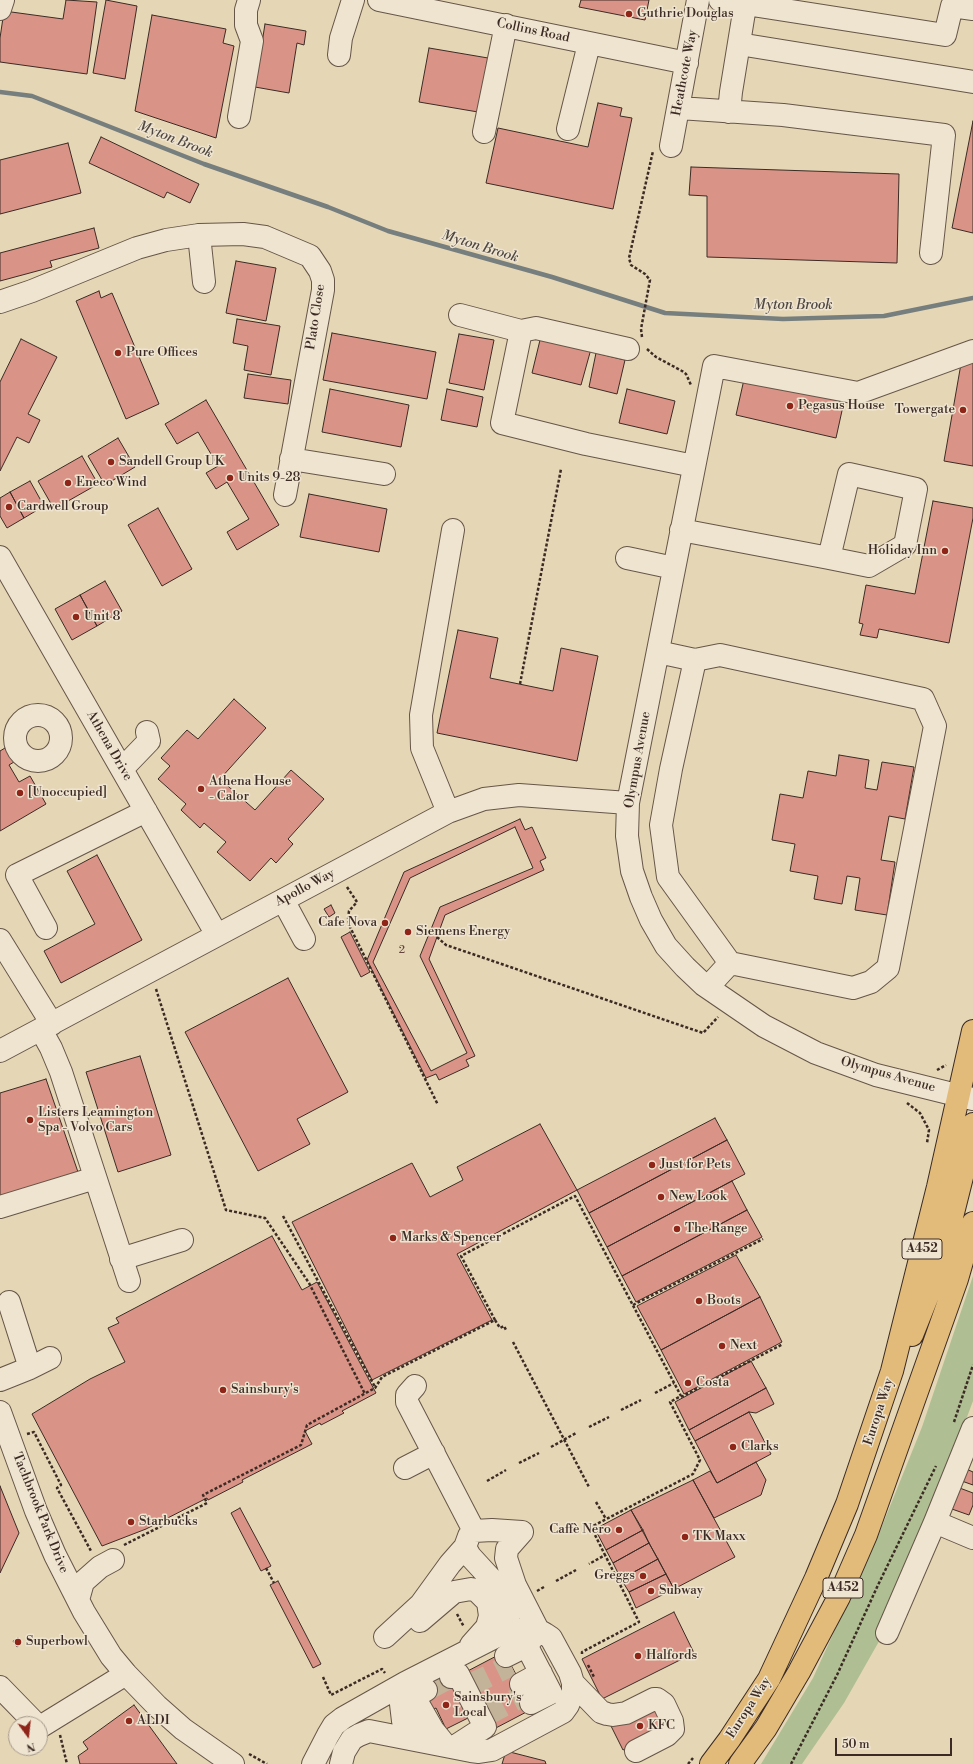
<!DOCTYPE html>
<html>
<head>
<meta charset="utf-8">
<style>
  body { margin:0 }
  #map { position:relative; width:973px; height:1764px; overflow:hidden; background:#e5d6b6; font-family:"Libre Bodoni",serif }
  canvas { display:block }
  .north { position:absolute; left:8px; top:1716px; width:40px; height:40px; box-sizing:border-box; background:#eee4d0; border:1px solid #a79a8b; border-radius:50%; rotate:165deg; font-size:11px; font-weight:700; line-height:16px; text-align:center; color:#3c2b24 }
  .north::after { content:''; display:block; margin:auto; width:14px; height:18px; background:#8f2418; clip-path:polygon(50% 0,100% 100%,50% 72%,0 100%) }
  .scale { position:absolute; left:835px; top:1738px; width:117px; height:18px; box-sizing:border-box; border:2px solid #3c2b24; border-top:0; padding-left:5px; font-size:12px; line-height:14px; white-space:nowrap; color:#3c2b24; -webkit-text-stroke:3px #eee4d0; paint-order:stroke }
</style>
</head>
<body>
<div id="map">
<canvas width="973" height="1764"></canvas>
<div class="north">N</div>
<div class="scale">50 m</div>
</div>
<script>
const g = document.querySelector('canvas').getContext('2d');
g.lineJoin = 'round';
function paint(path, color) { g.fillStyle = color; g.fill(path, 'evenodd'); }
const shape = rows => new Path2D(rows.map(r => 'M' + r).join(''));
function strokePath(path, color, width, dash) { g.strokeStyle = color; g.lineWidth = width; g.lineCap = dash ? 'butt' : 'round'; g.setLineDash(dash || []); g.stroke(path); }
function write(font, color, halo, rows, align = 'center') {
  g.font = font + ' "Libre Bodoni",serif'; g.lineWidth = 3; g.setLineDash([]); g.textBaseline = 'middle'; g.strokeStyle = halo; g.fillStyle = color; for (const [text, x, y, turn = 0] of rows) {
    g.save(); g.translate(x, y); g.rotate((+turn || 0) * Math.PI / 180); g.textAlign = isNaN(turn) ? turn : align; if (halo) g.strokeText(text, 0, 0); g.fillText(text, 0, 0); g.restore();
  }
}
paint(shape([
  [973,1276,973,1401,890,1622,844,1703,802,1764,761,1764,813,1678,880,1531,922,1427]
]), '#afbf93');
strokePath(shape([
  [0,92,32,96,204,164,328,207,388,231,552,277,665,313,783,319,884,316,973,298]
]), '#767e7e', 4.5);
const building = shape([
  [66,0,97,2,87,74,0,62,0,38,4,11,63,19,66,0],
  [106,0,137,6,125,79,93,73,106,0],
  [581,0,649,0,645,20,579,7,581,0],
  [152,15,226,29,223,43,234,46,216,138,135,111,152,15],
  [265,24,306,31,304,45,297,43,289,93,255,87,265,24],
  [429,48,488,58,478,112,419,102,429,48],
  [598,103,622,108,620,116,632,118,613,209,486,183,498,128,588,147,598,103],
  [973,121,973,233,952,228,973,121],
  [101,137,199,184,190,203,167,192,164,198,89,163,101,137],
  [68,143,81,193,0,214,0,160,68,143],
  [691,167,899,174,897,263,707,257,707,196,689,195,691,167],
  [94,228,99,248,50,261,52,267,0,281,0,253,94,228],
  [236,261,276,268,266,321,226,313,236,261],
  [99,291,101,298,112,293,159,404,126,419,76,301,99,291],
  [237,319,280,326,271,375,244,370,248,346,233,343,237,319],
  [332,333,436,352,427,399,323,380,332,333],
  [459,334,494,340,484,390,449,383,459,334],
  [541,336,591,349,581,385,532,373,541,336],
  [21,339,57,357,28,414,40,420,29,443,17,437,0,471,0,382,21,339],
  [596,353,625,360,617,394,589,387,596,353],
  [962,358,973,359,973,466,944,461,962,358],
  [248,374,291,380,288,404,244,398,248,374],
  [745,375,845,397,836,438,736,415,745,375],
  [330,389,409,405,401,447,322,432,330,389],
  [447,389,483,397,477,427,441,420,447,389],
  [627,389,675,401,667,434,619,423,627,389],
  [206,400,279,525,237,550,227,532,249,519,227,482,216,489,206,473,218,466,198,432,177,444,165,424,206,400],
  [118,438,135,467,105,485,88,456,118,438],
  [82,456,98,484,54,509,38,481,82,456],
  [30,481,44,506,24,518,10,492,30,481],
  [10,492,24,518,7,528,0,516,0,498,10,492],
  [309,494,387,509,379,552,300,537,309,494],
  [933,501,973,508,973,518,949,643,879,629,877,638,860,635,863,624,859,623,866,585,915,594,933,501],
  [158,508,192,569,162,586,128,525,158,508],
  [105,581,122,611,97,626,80,595,105,581],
  [80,595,97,626,72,640,55,609,80,595],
  [458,630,498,638,490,678,553,691,561,648,598,656,577,761,437,733,458,630],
  [234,699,266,728,220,779,255,810,291,770,324,799,288,839,293,844,276,863,271,858,250,881,217,852,226,842,204,823,200,828,181,810,186,804,158,779,170,766,161,758,187,730,198,739,234,699],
  [5,748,14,762,9,765,19,782,30,776,46,804,0,831,0,751,5,748],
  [839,755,869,760,865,788,877,790,882,762,914,767,905,819,889,816,881,860,895,862,887,915,855,910,860,878,847,876,842,904,814,899,818,876,790,871,795,844,772,840,780,794,803,798,808,771,836,776,839,755],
  [520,819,525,830,532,827,546,858,540,861,544,870,445,915,429,959,475,1056,466,1060,469,1066,439,1080,436,1074,426,1078,367,960,404,872,520,819],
  [515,827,533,868,440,907,420,956,467,1053,431,1071,373,962,410,878,515,827],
  [97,855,142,940,61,983,44,951,95,924,67,871,97,855],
  [331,905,335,913,329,917,324,909,331,905],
  [350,932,370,972,361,977,341,937,350,932],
  [288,978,348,1092,297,1119,310,1144,258,1171,185,1032,288,978],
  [140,1056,171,1155,118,1172,86,1072,140,1056],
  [46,1079,79,1175,0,1200,0,1093,46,1079],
  [715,1118,727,1140,589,1213,577,1190,715,1118],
  [540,1124,577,1190,457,1254,492,1320,372,1380,292,1222,412,1163,430,1197,463,1180,457,1167,540,1124],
  [727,1140,745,1174,607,1247,589,1213,727,1140],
  [732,1181,747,1210,622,1276,607,1247,732,1181],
  [747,1210,762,1237,636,1302,622,1276,747,1210],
  [272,1236,302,1290,317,1282,376,1393,342,1411,344,1413,321,1425,320,1423,305,1431,312,1444,242,1480,243,1482,208,1500,207,1498,146,1529,102,1546,32,1414,90,1379,125,1362,108,1328,119,1323,116,1318,272,1236],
  [736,1255,760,1297,661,1350,637,1306,736,1255],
  [760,1297,782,1342,684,1394,661,1350,760,1297],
  [751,1361,766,1388,689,1430,675,1402,751,1361],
  [766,1388,774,1404,756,1413,749,1412,695,1441,689,1430,766,1388],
  [749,1412,771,1454,717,1483,695,1441,749,1412],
  [756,1462,766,1480,761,1495,714,1518,693,1480,710,1471,717,1483,756,1462],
  [964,1468,973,1472,973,1485,959,1480,964,1468],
  [693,1480,735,1557,674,1589,631,1510,693,1480],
  [0,1486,19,1533,0,1573,0,1486],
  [957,1487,973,1493,973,1505,969,1515,949,1508,957,1487],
  [240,1508,271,1566,261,1571,231,1513,240,1508],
  [631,1510,643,1530,606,1550,595,1529,631,1510],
  [643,1530,649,1543,613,1563,606,1550,643,1530],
  [649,1543,658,1559,621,1579,613,1563,649,1543],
  [658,1559,666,1574,629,1592,621,1579,658,1559],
  [666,1574,674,1589,636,1608,629,1592,666,1574],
  [278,1581,321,1664,313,1668,270,1585,278,1581],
  [674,1612,694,1653,602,1699,582,1659,674,1612],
  [18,1638,22,1643,17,1647,13,1641,18,1638],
  [504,1652,534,1708,492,1730,462,1674,504,1652],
  [448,1671,454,1683,428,1695,423,1684,448,1671],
  [455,1684,472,1716,446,1729,436,1708,429,1711,425,1703,430,1697,455,1684],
  [656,1702,669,1728,623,1750,610,1724,656,1702],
  [134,1705,177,1764,80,1764,78,1756,88,1749,83,1742,134,1705],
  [506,1751,545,1761,546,1764,502,1764,506,1751]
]);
paint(building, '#da9487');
strokePath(building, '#3c2b24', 1);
strokePath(shape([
  [468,1686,511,1665],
  [426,1690,451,1677],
  [484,1716,526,1694]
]), '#c3b499', 22, [22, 11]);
const minor = shape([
  [379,0,687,63],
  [720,0,945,35,952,6,973,9],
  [0,9,3,0],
  [739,44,973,82],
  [339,55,341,38,353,0],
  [679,108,783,115,944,135,931,253],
  [729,112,731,92,746,0],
  [239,117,252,41,246,25,246,10,249,0],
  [568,129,589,44],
  [484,132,506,25],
  [671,146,698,0],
  [199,235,204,282],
  [0,302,32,291,137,248,166,240,199,235,243,234,265,237,310,256,320,271,323,280,323,290,285,495],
  [460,315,521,331,502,423,586,444,694,466],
  [521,331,536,328,628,349],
  [973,351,858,393,714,366,628,803,627,836,632,871,641,897,651,920,666,946,685,967,704,985,764,1026,816,1053,876,1075,973,1099],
  [291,459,384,474],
  [681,530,829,558,849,474,916,489,905,545,869,566,829,558],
  [0,557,217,935],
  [627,558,674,568],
  [658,652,695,660],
  '15 738a23 23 0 1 1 46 0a23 23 0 1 1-46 0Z',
  [122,769,149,741,147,732],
  [448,812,422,748,421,715,453,530],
  [283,900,304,939],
  [46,928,17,875,146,811],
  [0,940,52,1024],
  [708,987,730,963,853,988,871,982,888,968,935,726,923,699,720,655,695,660,671,769,661,825,668,877,730,963],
  [41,1030,51,1048,61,1072,129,1281],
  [0,1051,448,812,484,799,519,795,628,803],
  [0,1207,95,1178],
  [121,1259,182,1240],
  [30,1368,50,1358],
  [0,1380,30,1368,9,1302],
  [415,1386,407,1395,407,1402,474,1531],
  [0,1412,36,1511,55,1555,84,1612,111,1656,126,1674,157,1706,183,1729,233,1764],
  [405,1468,434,1453],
  [935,1522,973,1538],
  [522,1532,507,1549,506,1558,515,1585,538,1630],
  [465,1547,470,1556,493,1581,509,1615,508,1623,493,1637],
  [78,1600,83,1582,100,1567,113,1560],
  [420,1621,454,1592,471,1589,477,1591,488,1602,490,1616,487,1627,471,1645],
  [509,1632,521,1635,551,1693,531,1703],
  [887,1633,935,1522,973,1428],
  [385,1637,421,1604,450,1564,465,1547,469,1536,474,1531,492,1530,522,1532],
  [506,1656,526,1646,535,1635],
  [451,1677,458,1674,485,1727,454,1747],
  [405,1683,401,1704,403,1721,408,1729,422,1741],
  [573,1683,601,1712,607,1714,613,1715,626,1713,654,1699,657,1699,664,1704,672,1721,673,1729,667,1735,636,1751],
  [521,1684,541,1673],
  [0,1687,36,1724],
  [426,1690,418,1695,417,1702,433,1730,446,1746],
  [40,1727,126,1674],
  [313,1764,328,1735,334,1725,343,1718,405,1683,501,1634,525,1629,538,1630,545,1634,551,1638,570,1673,573,1683,573,1692,568,1705,563,1712,492,1750,479,1752,471,1751,369,1731,359,1735,352,1739,344,1752,341,1764]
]);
const highway = shape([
  [912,1335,938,1270,949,1229,967,1157,973,1124],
  [711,1764,729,1740,769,1679,816,1578,847,1504,892,1371,938,1187,973,1031],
  [740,1764,766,1728,799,1672,839,1597,866,1535,957,1279,973,1223]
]);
strokePath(minor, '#665648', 24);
strokePath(highway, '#3c2b24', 24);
strokePath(shape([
  [642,337,641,329,650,280,645,274,631,265,629,258,653,151],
  [647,349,656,357,682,371,686,374,691,385],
  [520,684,561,469],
  [347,887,357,902,349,911,348,919,350,927,438,1105],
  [437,937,446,945,703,1033,718,1017],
  [156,989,226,1210,265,1218,309,1283,365,1394],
  [937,1070,946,1065],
  [907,1103,920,1113,929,1130,927,1143],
  [283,1216,375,1387],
  [633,1305,763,1239],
  [495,1320,500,1328,504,1326,506,1330],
  [513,1342,589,1487],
  [655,1393,674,1383],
  [681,1397,783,1344],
  [621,1410,641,1400],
  [954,1422,973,1365],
  [589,1427,609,1417],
  [27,1434,34,1432,61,1485,57,1488,91,1551],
  [551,1447,576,1433],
  [519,1463,539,1453],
  [487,1481,506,1470],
  [596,1502,606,1519],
  [124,1545,207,1503,203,1495,301,1445,307,1425,375,1388,382,1377,495,1320,461,1256,575,1196,681,1396,670,1402,700,1460,693,1474,591,1527,605,1555,589,1564],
  [266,1568,274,1583],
  [556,1581,576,1570],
  [537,1591,544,1587],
  [457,1614,464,1627],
  [582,1654,582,1652,639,1622,605,1555],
  [588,1665,594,1677],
  [323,1677,331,1695,382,1669,385,1673],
  [60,1735,67,1764],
  [249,1754,267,1764],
  [688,1764,693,1758],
  [791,1764,837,1675,878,1585,936,1466]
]), '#3c2b24', 2.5, [3, 2]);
strokePath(minor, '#eee4d0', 22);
strokePath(highway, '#e2bb7b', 22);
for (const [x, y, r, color] of [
  [629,14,4,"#8f2418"],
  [118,353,4,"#8f2418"],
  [790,406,4,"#8f2418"],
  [963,410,4,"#8f2418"],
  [111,462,4,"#8f2418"],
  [230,478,4,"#8f2418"],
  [68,483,4,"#8f2418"],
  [9,507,4,"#8f2418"],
  [945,551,4,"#8f2418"],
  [76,617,4,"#8f2418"],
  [201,789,4,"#8f2418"],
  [20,793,4,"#8f2418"],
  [385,923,4,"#8f2418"],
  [408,932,4,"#8f2418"],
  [30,1120,4,"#8f2418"],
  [652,1165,4,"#8f2418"],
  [661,1197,4,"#8f2418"],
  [677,1229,4,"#8f2418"],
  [393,1238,4,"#8f2418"],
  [699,1301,4,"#8f2418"],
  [722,1346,4,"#8f2418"],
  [688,1383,4,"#8f2418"],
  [223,1390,4,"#8f2418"],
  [733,1447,4,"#8f2418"],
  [131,1522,4,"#8f2418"],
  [619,1530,4,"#8f2418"],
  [685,1537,4,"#8f2418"],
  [643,1576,4,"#8f2418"],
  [651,1591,4,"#8f2418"],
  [18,1642,4,"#8f2418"],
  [638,1656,4,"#8f2418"],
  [446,1705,4,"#8f2418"],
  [129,1721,4,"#8f2418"],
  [640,1726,4,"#8f2418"]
]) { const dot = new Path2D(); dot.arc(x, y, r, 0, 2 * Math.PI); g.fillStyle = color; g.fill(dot); strokePath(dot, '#eee4d0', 1.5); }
write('11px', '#64453d', null, [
  ["2",402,950]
]);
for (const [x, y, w] of [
  [922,1249,40],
  [843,1588,40]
]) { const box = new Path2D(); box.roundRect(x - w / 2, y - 10, w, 20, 3); g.fillStyle = '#eee4d0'; g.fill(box); strokePath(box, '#3c2b24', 1); }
write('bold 12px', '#3c2b24', null, [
  ["A452",922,1249],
  ["A452",843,1588]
]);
write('13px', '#3c2b24', '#eee4d0', [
  ["Guthrie Douglas",637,14],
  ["Pure Offices",126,353],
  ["Pegasus House",798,406],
  ["Towergate",955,410,"right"],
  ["Sandell Group UK",119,462],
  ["Units 9-28",238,478],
  ["Eneco Wind",76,483],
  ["Cardwell Group",17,507],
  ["Holiday Inn",937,551,"right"],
  ["Unit 8",84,617],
  ["Athena House",209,782],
  ["- Calor",209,797],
  ["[Unoccupied]",28,793],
  ["Cafe Nova",377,923,"right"],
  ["Siemens Energy",416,932],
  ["Listers Leamington",38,1113],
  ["Spa - Volvo Cars",38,1128],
  ["Just for Pets",660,1165],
  ["New Look",669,1197],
  ["The Range",685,1229],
  ["Marks & Spencer",401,1238],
  ["Boots",707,1301],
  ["Next",730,1346],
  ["Costa",696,1383],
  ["Sainsbury's",231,1390],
  ["Clarks",741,1447],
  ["Starbucks",139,1522],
  ["Caffè Nero",611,1530,"right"],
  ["TK Maxx",693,1537],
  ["Greggs",635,1576,"right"],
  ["Subway",659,1591],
  ["Superbowl",26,1642],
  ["Halfords",646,1656],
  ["Sainsbury's",454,1698],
  ["Local",454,1713],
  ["ALDI",137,1721],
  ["KFC",648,1726]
], 'left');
write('13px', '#3c2b24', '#eee4d0', [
  ["Collins Road",533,31,12],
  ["Heathcote Way",685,73,-79],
  ["Plato Close",316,317,-81],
  ["Athena Drive",109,746,60],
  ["Olympus Avenue",638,760,-80],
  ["Apollo Way",305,888,-28],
  ["Olympus Avenue",888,1075,16],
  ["Europa Way",879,1412,-72],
  ["Tachbrook Park Drive",40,1513,68],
  ["Europa Way",749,1708,-57]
]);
write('italic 14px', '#4f4742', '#eee4d0', [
  ["Myton Brook",175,140,21],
  ["Myton Brook",480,247,17],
  ["Myton Brook",793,306]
]);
</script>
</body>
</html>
